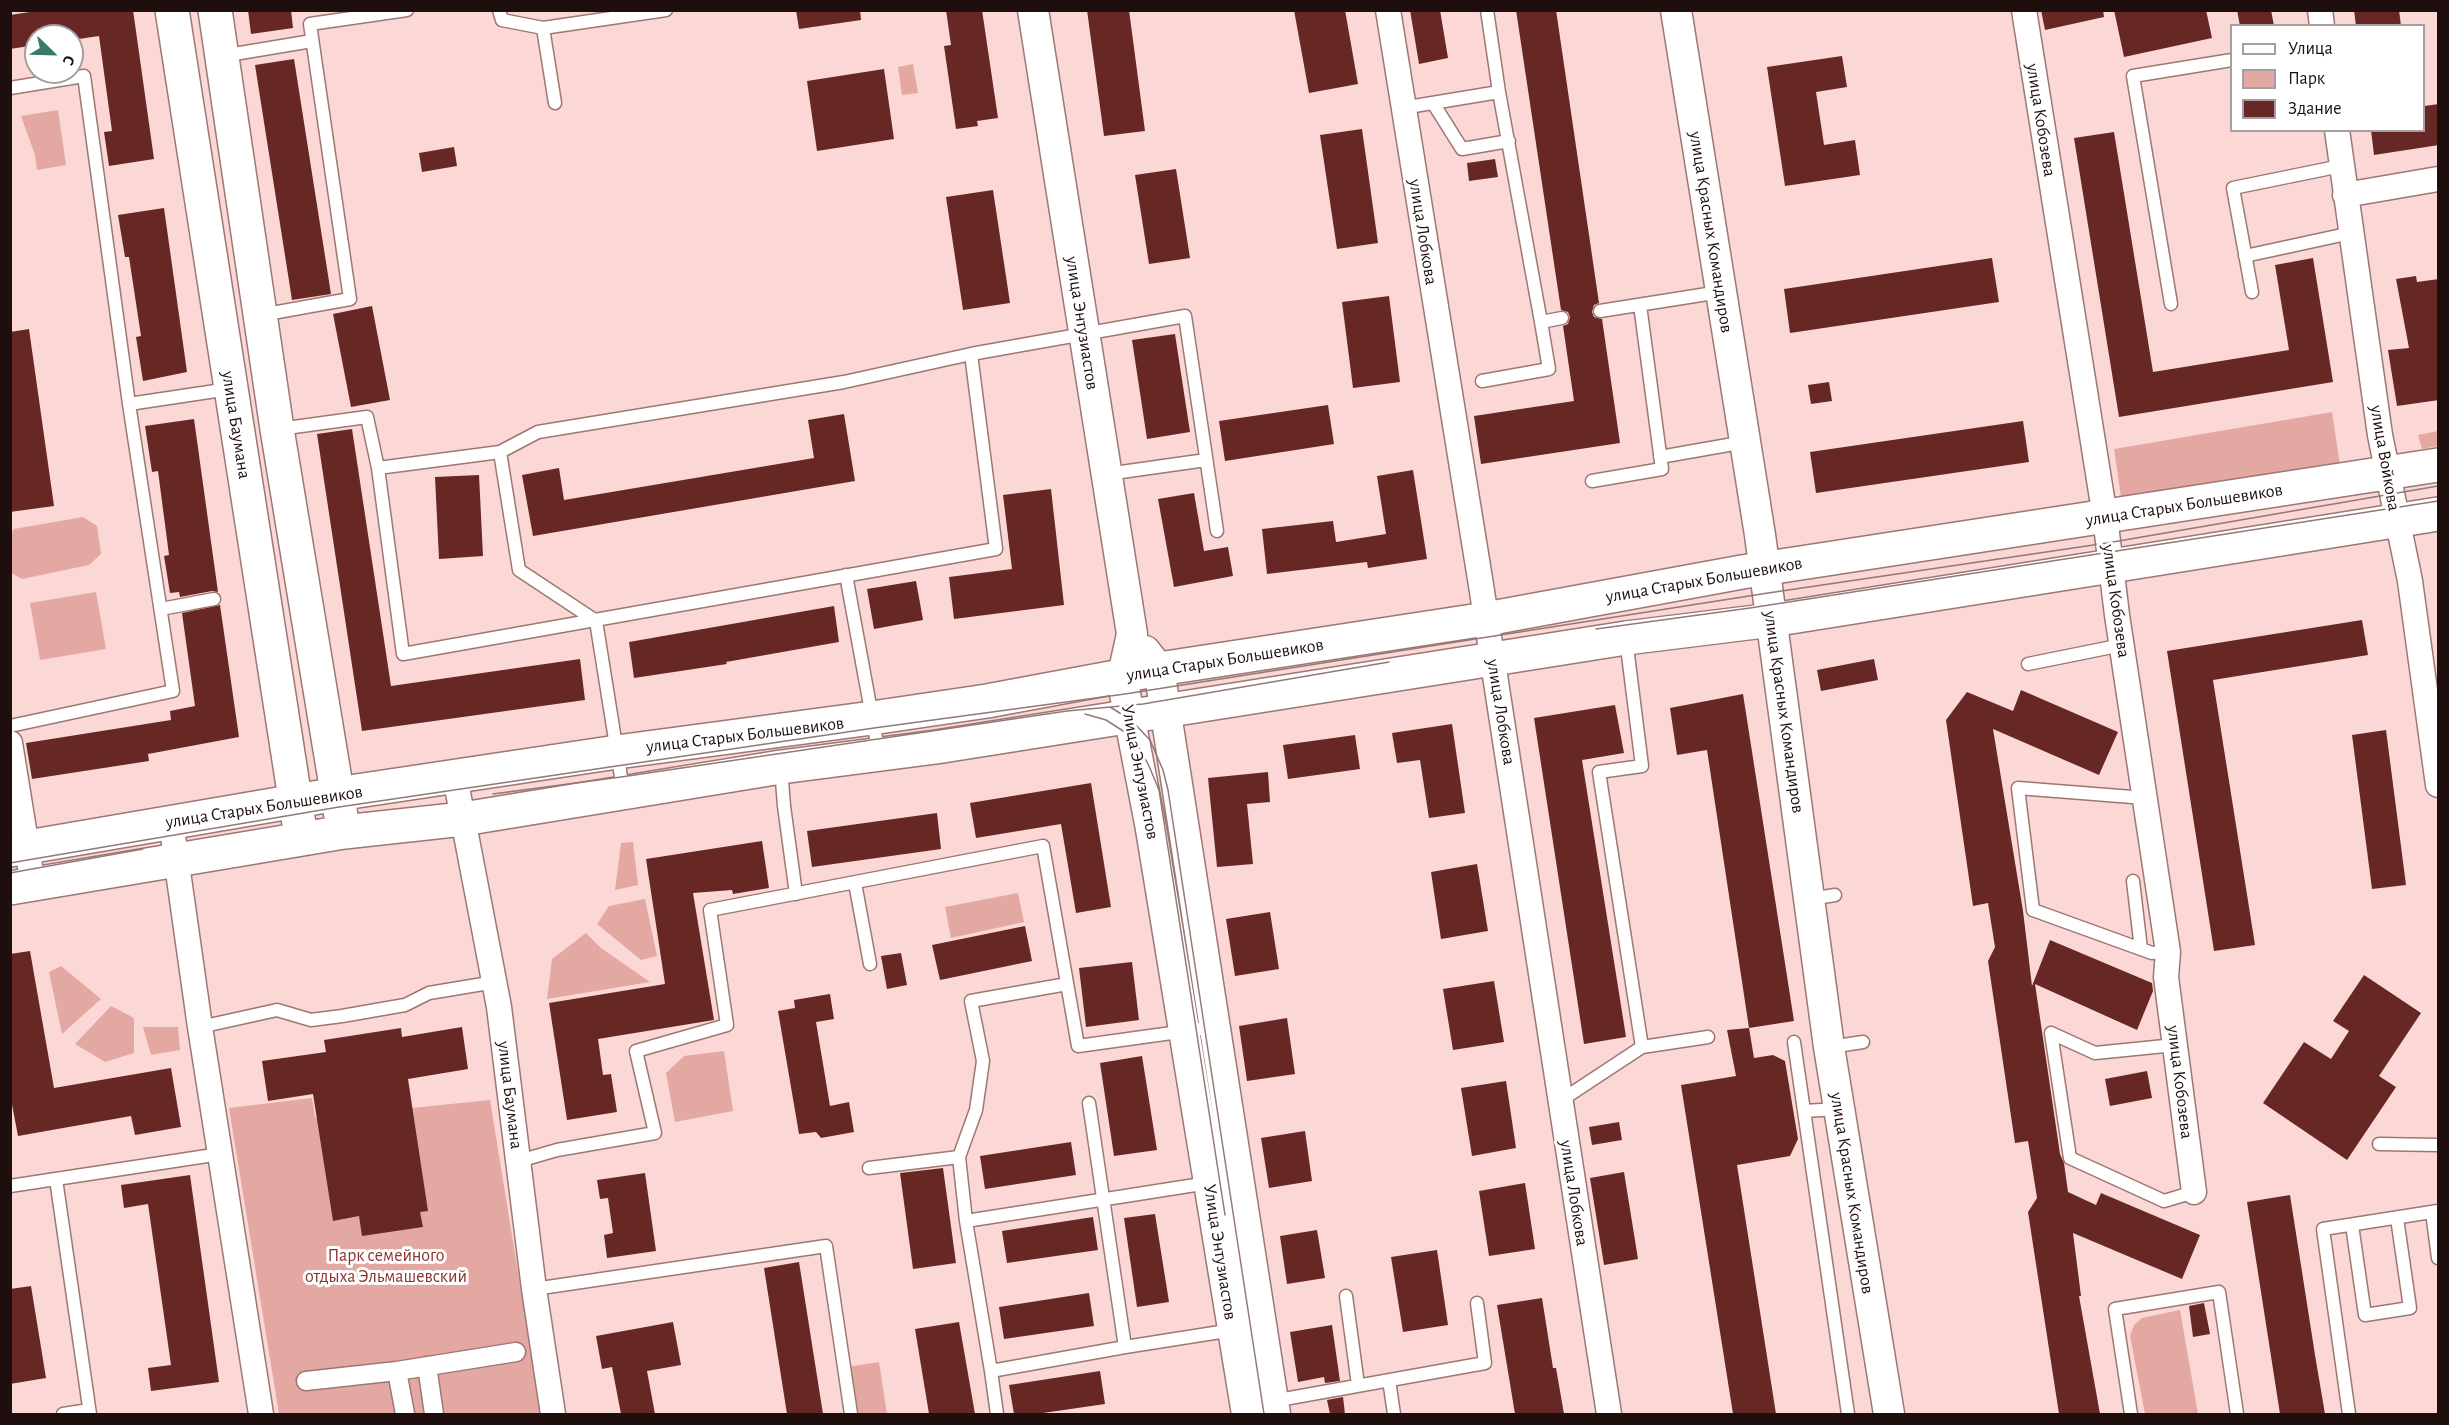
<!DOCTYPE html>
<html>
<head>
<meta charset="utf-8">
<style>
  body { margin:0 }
  #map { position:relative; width:2449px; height:1425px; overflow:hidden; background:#fbd8d5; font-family:"Alegreya Sans",sans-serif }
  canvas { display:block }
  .frame { position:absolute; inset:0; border:12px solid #1e0f0e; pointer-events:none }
  .legend { position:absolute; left:2230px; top:24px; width:195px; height:108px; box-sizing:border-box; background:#fff; border:2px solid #a59f9f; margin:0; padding:8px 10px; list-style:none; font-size:18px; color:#1e0f0e }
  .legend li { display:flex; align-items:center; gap:12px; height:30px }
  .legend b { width:30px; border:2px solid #a59f9f }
  .north { position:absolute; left:24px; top:24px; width:60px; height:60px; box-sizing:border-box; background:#fff; border:2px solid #a59f9f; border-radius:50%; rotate:113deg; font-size:16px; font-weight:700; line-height:24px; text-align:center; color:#1e0f0e }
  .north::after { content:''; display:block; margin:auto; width:21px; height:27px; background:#397a6a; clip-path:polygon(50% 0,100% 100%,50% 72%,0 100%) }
</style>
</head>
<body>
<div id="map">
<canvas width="2449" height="1425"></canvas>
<div class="frame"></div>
<ul class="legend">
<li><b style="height:8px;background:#fff"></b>Улица</li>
<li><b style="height:16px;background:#e4a8a2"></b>Парк</li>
<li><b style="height:16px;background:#672825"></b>Здание</li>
</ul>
<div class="north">С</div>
</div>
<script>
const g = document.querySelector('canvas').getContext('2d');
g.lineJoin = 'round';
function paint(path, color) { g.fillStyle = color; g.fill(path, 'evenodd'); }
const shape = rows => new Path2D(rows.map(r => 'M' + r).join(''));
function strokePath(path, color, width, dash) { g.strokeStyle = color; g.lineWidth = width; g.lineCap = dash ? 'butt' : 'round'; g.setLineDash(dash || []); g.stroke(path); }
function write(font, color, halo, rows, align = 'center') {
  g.font = font + ' "Alegreya Sans",sans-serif'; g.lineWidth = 6; g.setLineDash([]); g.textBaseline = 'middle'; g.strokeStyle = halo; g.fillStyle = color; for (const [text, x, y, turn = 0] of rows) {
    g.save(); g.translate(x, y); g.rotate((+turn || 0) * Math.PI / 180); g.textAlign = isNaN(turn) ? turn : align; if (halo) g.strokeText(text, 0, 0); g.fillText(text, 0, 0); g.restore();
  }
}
paint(shape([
  [913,64,918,93,902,95,898,67],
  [58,110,66,165,37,170,35,155,21,116],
  [2332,412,2340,465,2122,504,2114,449],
  [2438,431,2438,446,2422,449,2418,435],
  [83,517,97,526,101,554,89,565,22,579,11,573,11,534,14,529],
  [96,592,106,649,40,660,30,603],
  [633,842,638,885,615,890,621,843],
  [1018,893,1024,922,951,938,945,907],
  [645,899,657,956,641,960,597,924,609,906],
  [586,933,601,948,650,982,547,999,552,959],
  [61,966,101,999,62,1034,49,972],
  [111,1006,134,1018,134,1053,105,1062,75,1044],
  [143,1027,178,1027,180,1050,151,1055],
  [724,1051,733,1111,675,1122,666,1073,684,1056],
  [312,1098,315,1118,490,1100,541,1414,279,1414,229,1108],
  [2180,1310,2198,1414,2145,1414,2130,1336,2134,1325,2142,1318],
  [879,1362,887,1414,853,1414,846,1367]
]), '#e4a8a2');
paint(shape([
  [43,10,133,10,154,159,109,166,104,132,112,131,99,36,72,40,72,36,36,36,36,45,10,49,10,15],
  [248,10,291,10,293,28,251,34],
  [796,10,860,10,861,20,799,29],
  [946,10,982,10,998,118,977,121,978,126,956,129,944,46,951,45],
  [1087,10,1129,10,1145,131,1104,136],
  [1294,10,1345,10,1358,84,1309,93],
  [1410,10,1440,10,1448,58,1419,64],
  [1516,10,1556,10,1599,303,1594,305,1592,312,1594,317,1602,319,1620,443,1481,464,1474,416,1574,401,1563,326,1568,324,1570,317,1568,312,1561,310],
  [2041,10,2103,10,2104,17,2045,30],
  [2114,10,2206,10,2212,38,2124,57],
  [2237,10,2271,10,2274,26,2240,26],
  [2354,10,2399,10,2401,26,2356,26],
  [1842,56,1847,87,1816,92,1824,145,1855,140,1860,175,1785,186,1767,67],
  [294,59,331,294,292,300,255,65],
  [884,69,894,139,817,151,807,81],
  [2439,104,2439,145,2374,155,2371,130,2424,130,2424,106],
  [1362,129,1378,243,1337,249,1320,135],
  [2114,132,2153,372,2289,350,2275,265,2313,258,2333,382,2119,417,2074,138],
  [454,147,457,166,422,172,419,153],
  [1495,159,1498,177,1469,181,1467,163],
  [1176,169,1190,258,1149,264,1135,175],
  [993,190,1010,303,963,310,946,197],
  [164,208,187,372,143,381,136,337,141,336,129,257,125,257,118,215],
  [1992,258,1999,302,1790,333,1784,289],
  [2416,276,2417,282,2439,279,2439,400,2397,406,2388,350,2409,348,2396,279],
  [1389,296,1400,382,1353,388,1342,302],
  [372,306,390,400,351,407,333,314],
  [29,329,54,506,10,512,10,332],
  [1175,334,1190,432,1147,439,1132,340],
  [1829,382,1832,401,1811,404,1808,385],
  [1328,405,1334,444,1225,461,1219,421],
  [844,414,855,481,533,536,522,475,559,468,564,500,814,458,808,420],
  [194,419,218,592,212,591,180,597,179,592,170,593,164,556,169,555,158,471,152,472,145,426],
  [2023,421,2029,462,1816,493,1810,452],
  [352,429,391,686,580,659,585,700,362,731,317,434],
  [1413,470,1427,559,1368,568,1367,562,1267,574,1262,529,1333,521,1336,542,1386,534,1377,476],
  [479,475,483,556,439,559,435,477],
  [1051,489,1064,605,954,619,949,577,1012,569,1003,495],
  [1194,493,1204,551,1228,547,1233,576,1174,587,1158,499],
  [916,581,923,620,874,629,867,589],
  [220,605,239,737,148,754,149,761,32,779,26,743,171,720,170,711,195,706,182,613],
  [834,606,839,642,726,662,727,664,634,678,629,642],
  [2362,620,2368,655,2213,680,2255,945,2214,951,2167,651],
  [1874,659,1878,680,1821,691,1817,670],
  [2021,690,2118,732,2099,775,1993,729,2023,911,2032,986,2050,940,2152,983,2153,991,2137,1030,2035,984,2060,1154,2064,1163,2068,1192,2096,1205,2101,1193,2200,1235,2182,1279,2073,1233,2081,1296,2079,1296,2100,1414,2059,1414,2028,1212,2037,1198,2028,1141,2015,1143,1988,961,1995,947,1988,903,1973,906,1946,720,1967,692,2013,711],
  [1743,694,1794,1021,1749,1028,1707,750,1677,755,1670,708],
  [1615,705,1624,753,1582,760,1626,1037,1584,1044,1534,718],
  [1452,724,1465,813,1429,818,1420,760,1397,763,1392,733],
  [2386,730,2406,885,2372,889,2352,735],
  [1355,735,1360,769,1288,779,1283,745],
  [1268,772,1270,802,1247,804,1253,864,1217,867,1208,778],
  [1091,783,1111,907,1076,913,1061,824,976,838,970,803],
  [937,813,941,849,812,867,807,831],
  [762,841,769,888,733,894,732,890,693,893,714,1020,598,1039,603,1075,611,1074,617,1112,567,1120,549,1003,665,984,646,859],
  [1477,864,1488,931,1441,939,1431,872],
  [1270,912,1279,969,1235,976,1226,919],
  [1025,926,1032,961,940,980,932,945],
  [30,951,54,1088,171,1068,181,1127,135,1135,131,1116,18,1136,10,1094,10,954],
  [901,953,907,985,887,989,881,956],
  [1132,962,1139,1020,1086,1027,1079,968],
  [2364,975,2421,1013,2379,1076,2396,1087,2347,1160,2263,1103,2304,1042,2331,1059,2349,1031,2333,1021],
  [1494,981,1504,1042,1453,1050,1443,989],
  [830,994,834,1019,816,1022,830,1106,849,1102,854,1132,821,1138,816,1132,799,1134,778,1011,795,1008,794,1000],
  [1287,1018,1295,1074,1247,1081,1239,1026],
  [462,1027,468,1069,408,1079,428,1211,420,1212,423,1227,362,1236,359,1216,333,1221,313,1094,268,1101,262,1061,326,1052,324,1040,401,1028,402,1037],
  [1749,1028,1754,1058,1773,1055,1785,1061,1798,1139,1790,1156,1737,1165,1776,1414,1733,1414,1681,1085,1736,1076,1727,1030],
  [1142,1056,1157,1150,1114,1156,1100,1063],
  [2147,1071,2152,1098,2110,1106,2105,1079],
  [1506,1081,1516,1148,1472,1156,1461,1088],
  [1619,1122,1622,1140,1592,1145,1589,1127],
  [1305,1131,1312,1181,1269,1188,1261,1138],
  [1071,1142,1076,1175,985,1189,980,1156],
  [943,1168,956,1263,913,1269,900,1173],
  [1624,1172,1638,1259,1604,1265,1590,1178],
  [645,1173,656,1251,607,1258,604,1235,613,1233,608,1198,600,1199,597,1180],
  [190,1175,219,1382,151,1391,148,1368,171,1365,148,1204,124,1208,121,1185],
  [1525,1183,1535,1249,1489,1256,1479,1191],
  [2290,1195,2315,1355,2325,1414,2280,1414,2247,1202],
  [1155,1214,1169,1302,1137,1307,1124,1218],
  [1093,1217,1098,1250,1007,1263,1002,1231],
  [1317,1230,1325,1278,1287,1284,1280,1236],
  [1437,1250,1448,1325,1403,1332,1391,1257],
  [799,1262,823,1414,787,1414,764,1268],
  [31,1286,46,1378,10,1384,10,1289],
  [1089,1293,1094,1326,1004,1339,999,1307],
  [1542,1298,1553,1368,1556,1368,1564,1414,1515,1414,1497,1305],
  [2204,1303,2210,1334,2193,1337,2189,1306],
  [673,1322,681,1365,647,1371,655,1414,621,1414,612,1367,602,1369,596,1336],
  [959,1322,975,1414,929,1414,915,1329],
  [1332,1325,1340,1381,1325,1383,1324,1377,1298,1382,1290,1332],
  [1100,1371,1105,1404,1036,1414,1014,1414,1009,1385],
  [1343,1397,1345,1414,1330,1414,1327,1400]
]), '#672825');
const service = shape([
  [499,10,502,20,543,28,666,10],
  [1487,10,1499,92,1541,322,1562,318],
  [543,28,555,103],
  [222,56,312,41],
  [10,88,84,76,129,404,173,691,10,726],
  [1433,103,1462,149,1509,141],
  [1402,108,1499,92],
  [2245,256,2351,233],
  [2252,292,2233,188,2341,166],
  [2171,304,2133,76,2232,60],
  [1600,311,1720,292],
  [261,315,350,299,310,24,407,10],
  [1482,381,1549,369,1541,322],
  [129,404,229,389],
  [279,429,367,417,378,468,403,654,996,549,971,354],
  [500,452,519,570,596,621,621,777],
  [1660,457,1745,442],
  [378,468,500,452,538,432,844,382,971,354,1185,316,1217,531],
  [1107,474,1206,460],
  [1592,481,1662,469,1640,305],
  [846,575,876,738],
  [161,609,214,599],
  [2028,664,2122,645],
  [781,768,784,806,796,894],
  [2145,798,2018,788,2033,910,2152,953,2168,952],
  [2133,881,2141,949],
  [855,883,870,964],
  [1810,899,1835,895],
  [1067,984,971,1001,983,1061,976,1110,959,1157,966,1221,991,1371,1125,1347,1089,1103],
  [200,1027,277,1010,311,1020,342,1016,405,1005,429,993,495,982],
  [2051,1033,2070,1158,2164,1201,2194,1192],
  [2051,1033,2095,1053,2175,1045],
  [1794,1042,1848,1414],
  [1642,1047,1708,1037],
  [1830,1047,1863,1042],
  [1560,1101,1642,1047,1599,772,1642,766,1626,639],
  [1804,1111,1838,1109],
  [2379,1144,2438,1145],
  [519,1161,557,1150,655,1133,636,1051,727,1025,710,910,1043,846,1078,1046,1215,1027],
  [869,1168,959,1157],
  [56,1179,90,1414],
  [10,1186,220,1154],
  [2432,1212,2438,1258],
  [966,1221,1208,1183],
  [2352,1225,2365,1315,2410,1308,2397,1218],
  [534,1289,826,1246,851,1414],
  [1346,1296,1358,1385],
  [1125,1347,1233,1330],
  [991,1371,997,1414],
  [1389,1380,1394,1414],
  [1273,1401,1485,1363,1477,1303],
  [63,1414,89,1410],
  [2131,1414,2115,1309,2219,1292,2237,1414],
  [2349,1414,2323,1229,2438,1211]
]);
const pedestrian = shape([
  [427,1366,434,1414],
  [397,1371,405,1414],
  [306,1381,397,1371,516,1352]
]);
const minor = shape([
  [1388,10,1481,585,1609,1414],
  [2024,10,2105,517,2117,615,2168,952,2166,977,2194,1192],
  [2320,10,2322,26],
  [2337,130,2380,435,2410,581,2438,785],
  [2345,195,2438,179],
  [10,743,33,885],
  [455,777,499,1007,534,1289,553,1414],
  [171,822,200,1027,261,1414]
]);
const tertiary = shape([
  [1033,10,1132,634,1123,675,1125,694,1151,829,1247,1414],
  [1676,10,1760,535,1829,1047,1889,1414],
  [1145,651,1159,669,1275,1414]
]);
const secondary = shape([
  [172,10,299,824],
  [215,10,277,429,341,816],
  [10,850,337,794,617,752,872,718,987,701,1159,669,1486,619,1742,572,2438,465],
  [10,888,344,832,463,819,781,767,936,747,1626,638,1772,620,2438,514]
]);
strokePath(service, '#9d7773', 15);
strokePath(pedestrian, '#9d7773', 21);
strokePath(minor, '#9d7773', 27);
strokePath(tertiary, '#9d7773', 33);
strokePath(secondary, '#9d7773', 36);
strokePath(service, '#fff', 12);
strokePath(pedestrian, '#fff', 18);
strokePath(minor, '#fff', 24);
strokePath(tertiary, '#fff', 30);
strokePath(secondary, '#fff', 33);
strokePath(shape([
  [1596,629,1750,608,2438,501],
  [1110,707,1131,720,1150,740,1163,770,1168,790,1264,1414],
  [1085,714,1106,720,1134,738,1149,766,1159,790,1225,1215],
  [493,794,621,777,1067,711,1143,704,1389,662],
  [10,863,339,807,874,728,1125,694,1768,593,2107,543,2438,486],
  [10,873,143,849]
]), '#927876', 1.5);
write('18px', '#1e0f0e', '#fff', [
  ["улица Кобозева",2041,120,81],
  ["улица Лобкова",1423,232,81],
  ["улица Красных Командиров",1711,232,81],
  ["улица Энтузиастов",1082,323,81],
  ["улица Баумана",236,425,81],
  ["улица Войкова",2385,458,80],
  ["улица Старых Большевиков",2184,505,-9],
  ["улица Старых Большевиков",1704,580,-10],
  ["улица Кобозева",2116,601,82],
  ["улица Старых Большевиков",1225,660,-9],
  ["улица Лобкова",1501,712,81],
  ["улица Красных Командиров",1784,712,82],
  ["улица Старых Большевиков",745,735,-7],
  ["Улица Энтузиастов",1140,772,79],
  ["улица Старых Большевиков",264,807,-9],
  ["улица Кобозева",2180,1082,83],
  ["улица Баумана",510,1095,83],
  ["улица Лобкова",1574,1193,81],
  ["улица Красных Командиров",1852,1193,81],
  ["Улица Энтузиастов",1220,1252,81]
]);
write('18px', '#8b3230', '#fff', [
  ["Парк семейного",386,1256],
  ["отдыха Эльмашевский",386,1277]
]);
</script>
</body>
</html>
